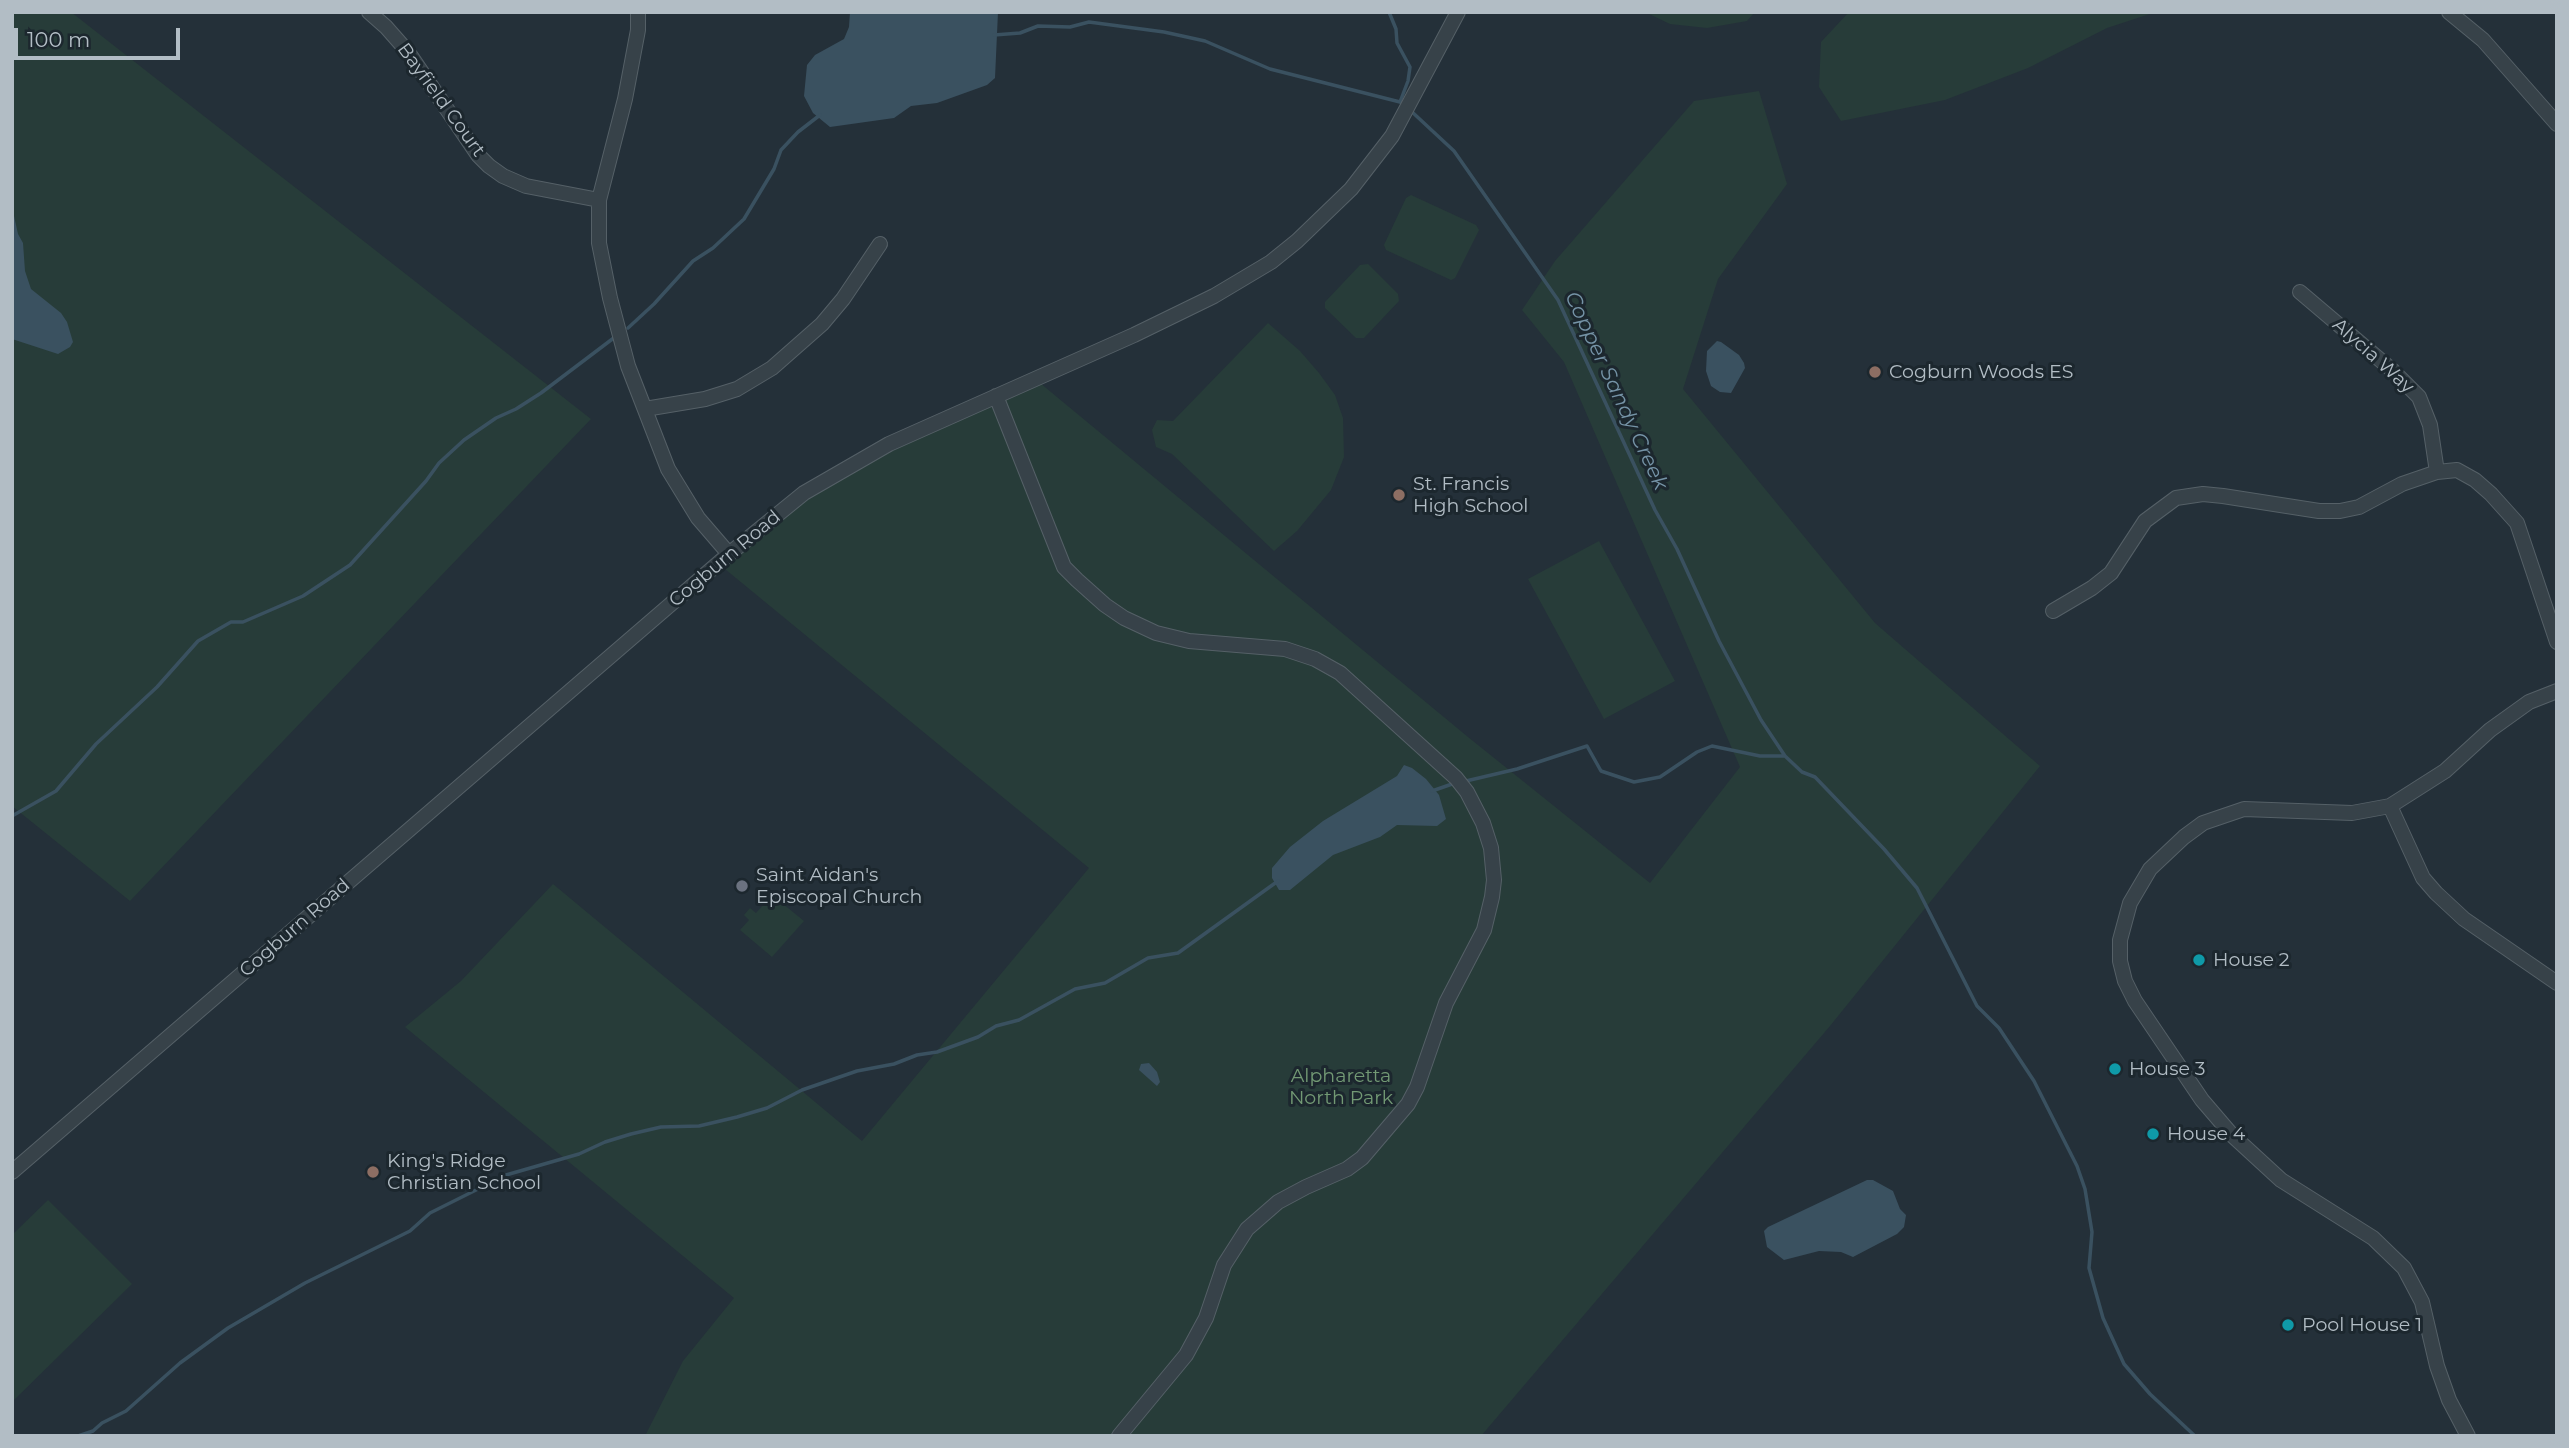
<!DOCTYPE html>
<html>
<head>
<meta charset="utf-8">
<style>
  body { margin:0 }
  #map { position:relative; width:2569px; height:1448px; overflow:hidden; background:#243039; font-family:Montserrat,sans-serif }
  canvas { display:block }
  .frame { position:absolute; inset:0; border:14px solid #b2bdc5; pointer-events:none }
  .scale { position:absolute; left:14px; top:28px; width:166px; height:32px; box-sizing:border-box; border:4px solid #b2bdc5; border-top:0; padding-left:9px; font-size:21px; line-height:24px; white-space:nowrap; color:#b2bdc5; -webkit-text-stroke:5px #1c272e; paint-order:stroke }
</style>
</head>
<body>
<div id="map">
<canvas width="2569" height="1448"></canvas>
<div class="frame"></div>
<div class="scale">100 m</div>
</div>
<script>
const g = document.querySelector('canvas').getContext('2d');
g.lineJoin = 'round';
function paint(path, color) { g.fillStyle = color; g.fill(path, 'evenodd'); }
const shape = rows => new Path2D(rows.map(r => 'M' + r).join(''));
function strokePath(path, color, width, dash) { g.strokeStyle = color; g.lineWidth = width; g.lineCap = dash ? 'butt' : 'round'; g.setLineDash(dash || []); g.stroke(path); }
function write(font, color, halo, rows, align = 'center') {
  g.font = font + ' Montserrat,sans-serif'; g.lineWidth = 6; g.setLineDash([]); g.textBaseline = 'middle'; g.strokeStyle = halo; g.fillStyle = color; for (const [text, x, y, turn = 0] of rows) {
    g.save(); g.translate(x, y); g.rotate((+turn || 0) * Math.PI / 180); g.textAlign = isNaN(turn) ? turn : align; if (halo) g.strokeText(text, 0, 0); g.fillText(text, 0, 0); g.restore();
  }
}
paint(shape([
  [12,12,71,12,591,419,130,901,12,806],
  [1645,12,1755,12,1747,21,1707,28,1670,24],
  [1849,12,2156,12,2107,28,2028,68,1945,100,1841,121,1819,87,1821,42],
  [1759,91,1787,184,1718,279,1683,389,1875,623,2040,766,1830,1026,1481,1436,645,1436,683,1361,734,1298,405,1027,461,981,553,884,862,1141,1089,868,714,560,834,480,951,415,1040,383,1468,737,1650,883,1740,767,1564,362,1522,310,1555,261,1694,101],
  [1411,195,1476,225,1479,230,1455,278,1451,280,1386,250,1384,245,1406,198],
  [1368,264,1398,294,1399,301,1364,338,1356,338,1325,308,1325,302,1360,265],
  [1268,323,1300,351,1319,373,1335,395,1343,418,1344,457,1331,490,1297,531,1274,551,1172,454,1156,447,1152,430,1157,420,1173,421],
  [1599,541,1675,681,1604,719,1528,579],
  [772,895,804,921,772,957,740,930,749,920,744,915,750,908,756,913],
  [48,1200,132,1284,12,1402,12,1235]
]), '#273c39');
paint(shape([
  [850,12,998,12,995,78,987,85,937,103,911,106,894,118,830,127,813,113,804,96,807,65,815,55,844,39,849,27],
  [12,207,18,234,23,243,25,271,31,289,61,313,67,322,73,342,70,347,58,354,12,339],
  [1717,341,1721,342,1739,355,1744,363,1745,368,1731,393,1720,392,1711,386,1706,371,1707,351],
  [1404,765,1412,768,1426,779,1439,795,1446,819,1437,826,1397,825,1380,837,1333,855,1290,890,1279,890,1272,878,1272,868,1290,847,1323,821,1397,776],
  [1149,1063,1157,1072,1160,1082,1157,1086,1139,1070,1141,1064],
  [1867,1180,1873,1180,1893,1191,1900,1209,1906,1215,1904,1227,1897,1234,1853,1257,1841,1252,1819,1251,1784,1260,1767,1247,1764,1231,1768,1227]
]), '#3a5160');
strokePath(shape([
  [1389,12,1396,29,1397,43,1410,67,1408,81,1400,102],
  [994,35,1020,33,1038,26,1070,27,1089,22,1164,32,1205,41,1270,69,1400,102,1405,106],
  [1411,111,1454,151,1558,300,1655,510,1677,549,1719,641,1761,720,1785,756,1802,772,1815,777,1884,849,1917,888,1977,1006,1999,1028,2034,1081,2077,1166,2085,1189,2092,1232,2089,1268,2103,1318,2124,1364,2150,1394,2195,1436],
  [628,328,654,304,693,261,713,248,744,219,774,169,781,150,798,132,820,115],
  [1466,781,1517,769,1587,746,1601,771,1634,782,1660,777,1697,752,1712,746,1760,756,1785,756],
  [1432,791,1455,783],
  [12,816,56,791,96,744,157,687,198,641,231,622,243,622,303,596,350,565,426,481,439,463,464,440,496,418,516,409,541,393,615,337],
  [78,1436,93,1431,102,1423,126,1411,180,1363,228,1328,305,1283,410,1231,430,1213,506,1175,579,1154,605,1142,631,1134,661,1127,699,1126,737,1117,767,1108,802,1090,857,1071,894,1064,917,1055,937,1052,978,1037,996,1026,1019,1020,1075,989,1105,983,1148,958,1178,953,1278,881]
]), '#3a5160', 3.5);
const minor = shape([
  [369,12,386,27,408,52,478,155,489,166,503,176,526,186,599,200],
  [638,12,638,30,625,99,599,200,599,243,610,298,628,366,668,469,698,518,729,554],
  [2449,12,2483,40,2557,124],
  [2300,292,2392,370,2419,397,2430,425,2437,472],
  [996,396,1064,567,1077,580,1105,605,1124,618,1156,633,1189,641,1285,649,1315,659,1340,673,1456,778,1467,792,1483,823,1491,848,1494,880,1492,897,1484,930,1446,1003,1417,1087,1408,1104,1362,1158,1347,1169,1306,1187,1278,1202,1247,1229,1224,1265,1206,1318,1186,1355,1119,1436],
  [645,409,705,399,737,389,772,368,822,324,843,299,880,244],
  [2053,611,2092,588,2111,573,2145,521,2176,498,2203,494,2223,496,2319,511,2340,511,2359,507,2402,484,2437,472,2457,470,2475,480,2491,494,2517,523,2557,642],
  [2390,806,2423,878,2436,893,2464,919,2557,983],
  [12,1172,729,554,804,493,889,444,1134,335,1214,296,1271,262,1297,241,1351,189,1392,136,1458,12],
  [2468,1436,2449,1400,2437,1366,2422,1302,2404,1268,2373,1238,2281,1180,2232,1135,2202,1100,2135,1001,2125,981,2120,961,2120,940,2130,903,2150,869,2184,837,2203,823,2244,809,2352,813,2390,806,2445,771,2490,730,2529,702,2557,691]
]);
strokePath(minor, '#556067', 16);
strokePath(minor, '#374249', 14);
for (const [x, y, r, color] of [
  [1875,372,7,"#8d6e63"],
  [1399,495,7,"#8d6e63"],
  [742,886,7,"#6b7280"],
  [2199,960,7,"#0f9aa8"],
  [2115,1069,7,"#0f9aa8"],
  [2153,1134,7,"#0f9aa8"],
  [373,1172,7,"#8d6e63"],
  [2288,1325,7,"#0f9aa8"]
]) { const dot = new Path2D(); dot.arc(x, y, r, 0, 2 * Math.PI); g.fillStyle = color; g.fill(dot); strokePath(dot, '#1c272e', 2.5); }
write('19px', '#b2bdc5', '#1c272e', [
  ["Bayfield Court",441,100,54],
  ["Alycia Way",2373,356,42],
  ["Cogburn Road",725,559,-40],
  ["Cogburn Road",295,928,-41]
]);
write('19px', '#b2bdc5', '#1c272e', [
  ["Cogburn Woods ES",1889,372],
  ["St. Francis",1413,484],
  ["High School",1413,506],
  ["Saint Aidan's",756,875],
  ["Episcopal Church",756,897],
  ["House 2",2213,960],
  ["House 3",2129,1069],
  ["House 4",2167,1134],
  ["King's Ridge",387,1161],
  ["Christian School",387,1183],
  ["Pool House 1",2302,1325]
], 'left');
write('19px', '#729974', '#1c272e', [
  ["Alpharetta",1341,1076],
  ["North Park",1341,1098]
]);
write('italic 21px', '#7593a6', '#1c272e', [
  ["Copper Sandy Creek",1616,391,65]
]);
</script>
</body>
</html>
